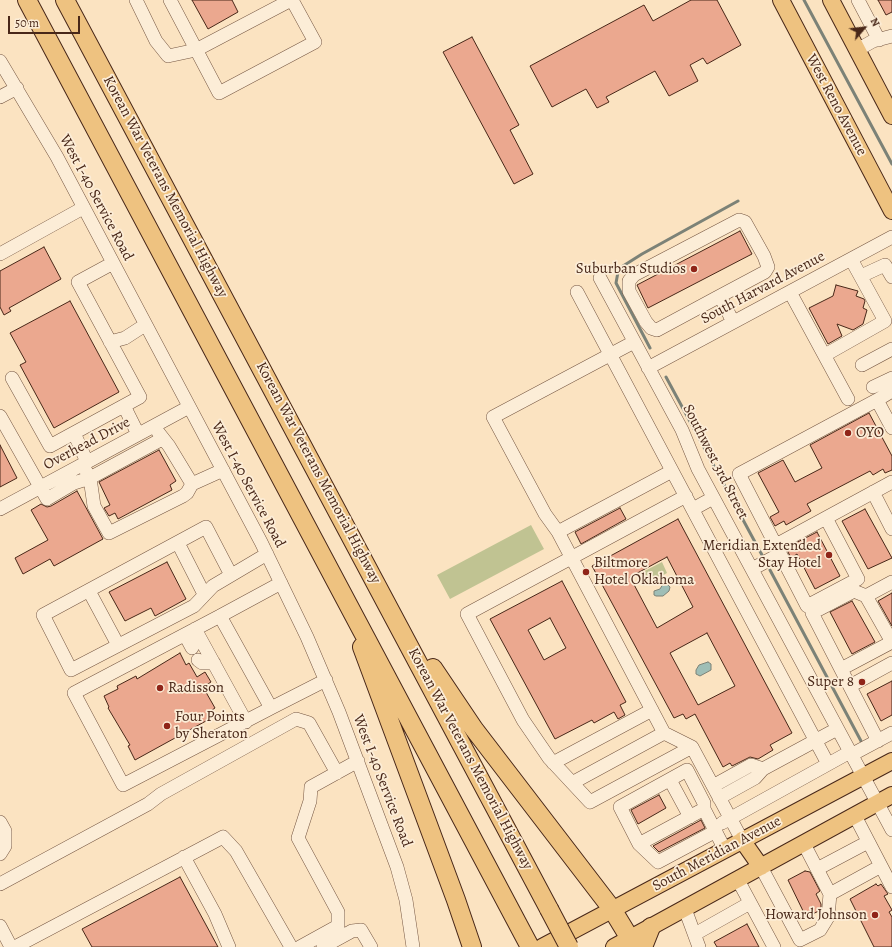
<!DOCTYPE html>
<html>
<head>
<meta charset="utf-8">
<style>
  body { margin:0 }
  #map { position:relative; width:892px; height:947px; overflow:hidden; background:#fbe3c1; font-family:Alegreya,serif }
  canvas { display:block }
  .north { position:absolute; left:844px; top:8px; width:40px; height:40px; -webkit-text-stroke:3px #fcedd7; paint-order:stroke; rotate:62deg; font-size:11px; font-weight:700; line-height:16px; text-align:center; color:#482718 }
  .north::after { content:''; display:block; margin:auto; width:14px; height:18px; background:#482718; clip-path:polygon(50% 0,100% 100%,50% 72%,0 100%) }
  .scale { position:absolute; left:8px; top:16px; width:72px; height:18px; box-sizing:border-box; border:2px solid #482718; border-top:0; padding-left:5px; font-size:12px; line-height:14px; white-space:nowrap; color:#482718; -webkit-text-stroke:3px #fcedd7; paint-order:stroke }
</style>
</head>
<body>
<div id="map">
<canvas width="892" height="947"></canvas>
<div class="north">N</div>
<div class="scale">50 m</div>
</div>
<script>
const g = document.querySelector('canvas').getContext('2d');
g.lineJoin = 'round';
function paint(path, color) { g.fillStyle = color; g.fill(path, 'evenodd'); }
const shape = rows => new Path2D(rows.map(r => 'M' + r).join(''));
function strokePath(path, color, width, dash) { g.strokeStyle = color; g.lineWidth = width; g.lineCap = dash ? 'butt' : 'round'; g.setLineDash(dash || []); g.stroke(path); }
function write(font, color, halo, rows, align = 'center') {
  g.font = font + ' Alegreya,serif'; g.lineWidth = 3.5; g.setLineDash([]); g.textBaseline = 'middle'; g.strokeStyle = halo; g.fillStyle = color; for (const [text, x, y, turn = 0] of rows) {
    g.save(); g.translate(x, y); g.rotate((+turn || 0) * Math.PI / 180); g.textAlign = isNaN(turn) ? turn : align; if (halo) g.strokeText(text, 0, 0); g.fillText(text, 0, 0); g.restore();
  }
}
paint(shape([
  [531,525,544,549,450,599,437,575],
  [662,562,667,573,643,586,637,575]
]), '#c0c392');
const water = shape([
  [663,584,667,584,670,587,669,591,663,596,656,596,654,595,654,591,660,589,663,584],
  [708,662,711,664,711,670,700,676,696,674,696,670,699,665,708,662]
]);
paint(water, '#9fbeb6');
strokePath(water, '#7c8277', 1);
strokePath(shape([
  [804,0,892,164],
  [650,348,616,283,618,272,623,266,642,254,738,201],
  [666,377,762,555],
  [770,570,861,741]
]), '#7c8277', 3);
const building = shape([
  [192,0,232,0,238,12,208,29,192,0],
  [691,0,717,0,741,45,707,64,703,58,690,65,698,81,669,96,655,71,606,97,609,102,597,108,586,89,552,107,530,66,644,5,653,21,691,0],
  [878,0,892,0,892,12,886,15,878,0],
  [472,37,519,125,510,130,533,174,514,184,443,52,472,37],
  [740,231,752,254,648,308,637,285,740,231],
  [44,247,61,279,9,308,11,311,4,315,0,307,0,271,44,247],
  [836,285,858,291,856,296,864,299,865,301,863,308,867,310,863,324,853,330,837,324,842,336,828,344,809,308,833,296,836,285],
  [70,301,119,392,54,428,20,365,26,362,10,333,70,301],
  [869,413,892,456,892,470,885,473,883,469,873,475,870,471,807,504,811,511,786,525,784,521,775,526,770,517,779,512,758,473,783,460,795,482,822,468,810,445,869,413],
  [0,445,17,478,0,487,0,445],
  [159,450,176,481,170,485,172,490,118,519,115,513,109,516,104,508,110,505,99,482,159,450],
  [77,491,103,539,54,566,50,559,23,574,15,558,48,540,31,510,41,504,47,507,51,506,77,491],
  [620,508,626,519,581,544,575,532,620,508],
  [865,509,892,558,868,569,842,521,865,509],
  [678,519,792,733,770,745,773,750,758,759,750,757,732,766,730,763,723,767,695,714,686,719,683,714,674,718,592,566,678,519],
  [667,557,693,607,657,628,630,577,667,557],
  [707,633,735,686,698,705,670,653,707,633],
  [817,532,840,576,815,589,797,554,791,558,786,548,817,532],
  [167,562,186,599,155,616,151,608,125,621,109,592,167,562],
  [562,581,626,702,620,705,625,715,618,719,614,712,594,723,592,720,555,739,490,619,562,581],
  [550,618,566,648,544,660,528,630,550,618],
  [892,593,892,626,878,601,892,593],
  [852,601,875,642,852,654,830,612,852,601],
  [180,653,186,665,189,663,197,677,205,672,211,682,203,687,215,708,212,710,215,716,135,760,128,746,130,745,108,708,109,707,104,696,118,689,117,686,136,676,137,679,180,653],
  [892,681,892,715,881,721,867,694,892,681],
  [659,795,666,808,638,824,631,810,659,795],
  [701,820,705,828,659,852,653,846,701,820],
  [805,871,810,872,820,891,816,894,821,904,821,910,806,917,788,880,805,871],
  [180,877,218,947,92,947,82,929,180,877],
  [876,884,878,886,881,884,888,894,884,896,892,910,889,912,892,917,892,947,874,947,850,899,876,884],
  [747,924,759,947,717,947,714,942,747,924]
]);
paint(building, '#eba88f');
strokePath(building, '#482718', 1);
const minor = shape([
  [136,0,156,41,168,56,196,50,291,0],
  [170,0,219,93,315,42,292,0],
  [858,0,879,40],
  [857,50,873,41,892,36],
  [0,61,57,157,261,542,307,637,339,712,397,867,406,900,413,947],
  [0,97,17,88],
  [0,254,83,208],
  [861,276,885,265,892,277],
  [600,278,682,430,698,469,892,830],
  [577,292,828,764],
  [790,292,848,399],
  [720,296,657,330,651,328,646,322,629,291,629,281,634,275,739,220,745,222,764,256,768,267,765,272,720,296,733,322],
  [110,342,125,338,145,325],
  [634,342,493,417,545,514,558,532,664,733,692,747,742,840],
  [825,355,885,321,851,259],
  [862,365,892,349],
  [648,368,892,237],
  [12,378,50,446,140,397,78,282,113,263],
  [873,387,892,378],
  [877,400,892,391],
  [124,406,138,434],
  [0,416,47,499,74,483,90,478,94,506,109,533,183,496,187,493,192,484,223,470],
  [158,432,169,446,192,484],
  [74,433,87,462],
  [86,471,90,478,162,439],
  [873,492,892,529],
  [686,496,467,614,523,720,549,758,590,802,692,747],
  [0,509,189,407],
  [693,509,713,498],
  [826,518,858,579,807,606,739,474,877,400,892,428],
  [558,532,672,471],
  [178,543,204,594],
  [776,545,892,482],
  [752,569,780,554],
  [231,575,206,527,43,615,71,670,194,606,213,586,267,554],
  [892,582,866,596,892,642],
  [89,591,118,645],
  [866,596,854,591,812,613,878,741],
  [220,616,74,693,123,785,271,708,220,616,281,583],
  [195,629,246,722],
  [185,635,192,648],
  [198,660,202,663,214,663],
  [841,669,892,642],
  [850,686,892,663],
  [271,708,326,680],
  [851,755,892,733],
  [553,763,652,710],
  [670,780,690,817],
  [572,783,664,733],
  [713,786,751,765,763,769],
  [719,798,755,778,763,769,837,729],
  [704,809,704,803,687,770,620,807,639,844,658,862,716,831],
  [855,816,892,887],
  [0,822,5,831,5,846,0,854],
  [722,823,850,752],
  [639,844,704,809,725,850],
  [184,857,215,914,229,947],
  [761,867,800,940,820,930,828,917,830,894,804,844],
  [817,869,868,842],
  [738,880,774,947],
  [0,884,148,804,161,794,296,719,309,723,337,773],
  [830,894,881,866],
  [685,909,699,947],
  [0,926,11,947],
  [695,934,750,903],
  [15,947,223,837,236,851,291,947],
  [300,947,338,926,338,912,298,838,310,801,311,787,358,761],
  [323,947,352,931,361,930,371,947]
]);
const major = shape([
  [781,0,892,211],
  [831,0,892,116],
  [742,840,761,867],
  [542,947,892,761],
  [614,947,892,795]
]);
const highway = shape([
  [27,0,530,947],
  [65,0,549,909],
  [362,647,456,900,472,947],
  [433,668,474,729,612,909,635,947],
  [643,947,651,927]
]);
strokePath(minor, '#755642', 14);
strokePath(major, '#482718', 18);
strokePath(highway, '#482718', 20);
strokePath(minor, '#fcedd7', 13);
strokePath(major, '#eec280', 16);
strokePath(highway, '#eec280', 18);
const highwayBridge = shape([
  [549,909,569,947]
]);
strokePath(highwayBridge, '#482718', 20, []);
strokePath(highwayBridge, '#eec280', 18);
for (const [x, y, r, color] of [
  [694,269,4,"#8f2418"],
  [848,433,4,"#8f2418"],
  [829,555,4,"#8f2418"],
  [586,572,4,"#8f2418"],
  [862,682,4,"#8f2418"],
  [160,688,4,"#8f2418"],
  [167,726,4,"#8f2418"],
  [875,915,4,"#8f2418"]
]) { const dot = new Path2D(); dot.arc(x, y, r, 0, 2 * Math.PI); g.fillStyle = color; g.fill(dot); strokePath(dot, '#fcedd7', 1.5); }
write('15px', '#482718', '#fcedd7', [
  ["West Reno Avenue",836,105,62],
  ["Korean War Veterans Memorial Highway",165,187,62],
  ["West I-40 Service Road",96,198,62],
  ["South Harvard Avenue",763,288,-28],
  ["Overhead Drive",87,444,-28],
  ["Southwest 3rd Street",715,462,63],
  ["Korean War Veterans Memorial Highway",318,473,62],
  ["West I-40 Service Road",248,485,62],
  ["Korean War Veterans Memorial Highway",470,759,62],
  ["West I-40 Service Road",382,781,69],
  ["South Meridian Avenue",717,854,-28]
]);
write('15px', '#482718', '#fcedd7', [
  ["Suburban Studios",686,269],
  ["OYO",856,433,"left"],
  ["Meridian Extended",821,546],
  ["Stay Hotel",821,563],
  ["Biltmore",594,563,"left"],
  ["Hotel Oklahoma",594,580,"left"],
  ["Super 8",854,682],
  ["Radisson",168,688,"left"],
  ["Four Points",175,717,"left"],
  ["by Sheraton",175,734,"left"],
  ["Howard Johnson",867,915]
], 'right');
</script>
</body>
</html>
